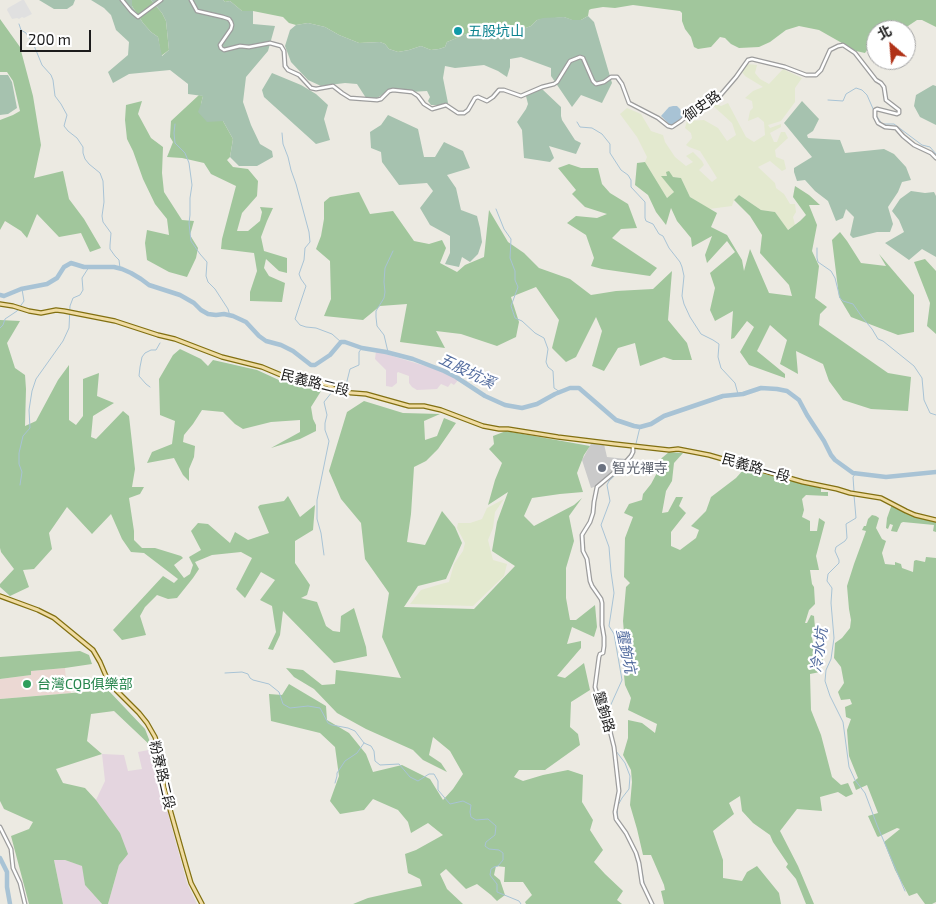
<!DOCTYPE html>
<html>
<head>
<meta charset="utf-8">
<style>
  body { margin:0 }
  #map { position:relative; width:936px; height:904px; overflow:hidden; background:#eceae2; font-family:"Exo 2","Noto Sans TC",sans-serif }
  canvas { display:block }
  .north { position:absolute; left:866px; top:20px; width:50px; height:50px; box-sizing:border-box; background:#fff; border:1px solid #a4a4a4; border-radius:50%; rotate:333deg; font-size:14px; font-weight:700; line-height:20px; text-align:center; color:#1c1c1c }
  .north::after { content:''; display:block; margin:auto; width:18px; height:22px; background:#b03217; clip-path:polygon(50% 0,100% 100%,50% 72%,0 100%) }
  .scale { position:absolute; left:20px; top:30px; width:71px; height:22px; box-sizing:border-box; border:2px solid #1c1c1c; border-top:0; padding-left:6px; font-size:15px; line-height:18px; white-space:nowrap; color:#1c1c1c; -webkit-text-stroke:4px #fff; paint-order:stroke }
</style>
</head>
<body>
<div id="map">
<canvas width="936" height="904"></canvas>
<div class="north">北</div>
<div class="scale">200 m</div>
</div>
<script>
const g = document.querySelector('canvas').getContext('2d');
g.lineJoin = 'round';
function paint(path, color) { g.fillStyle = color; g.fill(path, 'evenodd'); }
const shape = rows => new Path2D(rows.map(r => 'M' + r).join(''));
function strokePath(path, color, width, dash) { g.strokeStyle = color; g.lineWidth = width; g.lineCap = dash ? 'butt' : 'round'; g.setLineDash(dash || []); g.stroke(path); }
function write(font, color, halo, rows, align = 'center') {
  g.font = font + ' "Exo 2","Noto Sans TC",sans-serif'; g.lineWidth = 4.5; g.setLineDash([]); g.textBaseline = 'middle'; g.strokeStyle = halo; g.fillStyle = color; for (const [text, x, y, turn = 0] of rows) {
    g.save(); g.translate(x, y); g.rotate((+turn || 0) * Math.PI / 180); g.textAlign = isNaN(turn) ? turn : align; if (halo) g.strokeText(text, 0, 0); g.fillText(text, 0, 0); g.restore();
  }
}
paint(shape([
  [65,668,66,681,70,681,71,693,0,699,0,679,31,675,31,671]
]), '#ebd8d3');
paint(shape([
  [376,351,445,372,459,379,454,385,451,383,448,387,441,384,437,389,417,390,412,387,409,383,409,376,398,372,397,373,397,383,392,387,386,386,386,370,375,359],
  [154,749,170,821,187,883,197,904,108,904,119,865,120,833,96,800,105,781,102,754,124,755,128,771,142,769,138,752],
  [54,860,65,860,83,866,85,885,102,904,63,904]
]), '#e4d5df');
paint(shape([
  [592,442,604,444,607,457,627,459,611,475,597,486,591,488,582,460]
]), '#cacaca');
paint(shape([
  [747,64,757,65,755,73,760,79,769,84,783,69,802,78,795,88,795,102,781,121,768,125,770,128,781,124,781,127,770,133,774,142,777,142,781,132,785,132,788,138,775,150,776,157,784,160,786,169,782,171,770,161,758,167,775,183,776,188,784,194,790,204,795,204,796,212,793,217,795,225,787,230,775,212,761,210,739,195,734,200,732,206,709,209,690,197,681,178,662,176,674,192,667,198,645,162,647,157,637,137,620,114,627,108,641,114,651,131,663,135,665,142,675,157,686,166,693,162,686,156,693,152,702,161,704,165,699,170,712,182,717,178,700,151,689,147,686,145,692,138,691,133,685,128,687,121,704,120,718,128,727,141,736,135,732,123,711,104,714,103,721,106,728,103,746,137,754,142,765,135,764,122,758,117,748,121,750,111,753,108,752,101,745,98,753,91,763,87,745,76,742,72],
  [504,499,495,512,493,528,488,540,493,560,507,564,504,576,473,606,410,604,421,590,441,584,449,582,454,564,463,551,465,543,457,528,458,523,470,523,482,519,487,508]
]), '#e3e9cf');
paint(shape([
  [132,0,151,0,162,13,166,21,169,50,161,56,158,37,151,32,143,23,132,6],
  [223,0,936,0,936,27,922,20,917,20,902,30,885,28,874,30,869,47,865,53,856,51,819,30,799,26,786,30,770,42,759,47,739,48,731,44,725,38,720,37,711,47,698,49,694,47,691,37,685,29,682,21,682,13,680,11,633,5,615,8,603,7,591,9,589,10,588,16,581,20,572,20,564,17,537,20,531,26,520,30,514,31,503,28,493,23,447,42,445,47,439,49,431,50,421,46,409,50,398,52,389,49,385,44,380,42,359,43,339,35,325,27,308,23,296,25,289,23,283,17,253,11,242,11,230,1,225,2],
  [0,19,20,47,33,96,41,145,34,178,63,171,69,199,84,219,101,248,90,252,81,233,59,237,37,214,27,238,21,231,5,221,0,230,0,120,13,115,20,111,13,81,7,72,0,72],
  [199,95,203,96,201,104,223,121,233,139,230,157,227,160,233,167,248,169,258,181,257,196,242,213,237,231,248,231,260,221,262,212,260,207,273,208,267,221,261,237,264,251,287,258,287,273,279,271,266,259,264,268,269,276,285,283,282,302,250,301,250,292,257,271,254,253,221,249,222,239,236,186,211,174,204,163,182,158,167,157,173,142,170,137,171,121],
  [142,101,138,114,151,138,163,147,162,173,164,192,182,220,194,221,190,235,198,248,196,258,187,277,169,272,147,260,145,243,147,230,169,235,167,219,155,204,143,179,133,151,127,139,125,120,126,105],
  [645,162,667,198,674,192,661,176,667,176,666,172,669,171,673,177,681,178,690,197,717,213,711,227,727,235,742,260,744,271,750,249,769,293,792,296,789,285,760,253,762,235,750,216,734,200,739,195,761,210,775,212,788,230,800,221,806,215,793,197,795,186,809,195,820,205,809,205,817,225,812,251,819,266,815,298,827,307,820,314,819,325,888,373,911,377,908,411,871,409,843,400,829,381,823,364,796,351,798,374,780,364,787,340,770,325,757,351,785,374,785,378,749,365,740,352,754,327,747,321,734,338,731,339,733,311,715,321,710,310,715,288,710,273,735,252,727,241,707,263,705,255,712,236,692,247,691,238,677,221,671,208,666,225,656,212,648,195,635,185,637,163],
  [569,164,581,168,598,168,602,184,610,193,628,204,637,228,621,229,612,238,657,268,650,276,602,269,591,266,594,258,586,235,567,223,576,216,597,218,607,214,585,207,572,194,576,190,558,168],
  [359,192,370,214,393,211,414,241,429,244,442,240,446,248,440,263,457,272,465,265,484,257,489,210,508,242,524,253,539,268,570,279,591,295,616,291,653,289,672,271,668,320,687,343,692,360,673,360,664,357,640,366,635,343,618,348,604,371,592,366,602,331,596,317,576,357,566,362,552,348,559,320,536,287,511,297,519,322,516,337,497,346,461,334,436,331,445,348,400,342,407,304,380,306,363,320,324,316,331,299,330,261,316,249,321,236,324,219,324,202,330,197],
  [840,232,847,241,861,263,886,266,879,254,914,295,914,332,898,335,851,317,839,297,832,240],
  [925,259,936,271,936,334,927,326,930,303,914,262],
  [0,320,20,321,7,343,15,368,25,375,26,389,25,426,36,421,58,380,69,365,69,420,76,425,83,416,83,379,99,373,97,396,114,403,93,416,91,437,96,439,123,411,129,416,135,469,132,487,144,487,140,494,129,498,134,531,134,540,142,548,155,548,181,556,183,558,174,565,184,578,190,574,193,565,189,557,201,550,191,531,198,523,208,524,230,543,235,532,248,540,269,533,258,507,260,505,284,501,288,496,300,517,315,505,313,530,295,541,295,563,310,585,307,595,301,598,317,602,326,626,333,631,340,632,341,616,354,608,366,647,367,656,334,663,283,611,280,635,273,650,268,649,276,632,272,606,260,600,275,580,261,572,245,598,236,589,252,558,241,552,212,555,195,562,199,569,193,578,177,598,168,599,157,595,145,607,140,616,146,635,122,640,113,630,163,576,174,583,178,579,144,553,131,552,122,539,111,514,92,534,67,507,49,533,52,549,34,569,23,570,29,587,10,596,0,587,0,584,14,569,1,552,0,548],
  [180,349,201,359,208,366,213,360,257,370,281,381,308,384,323,388,311,407,313,419,316,425,316,431,300,439,271,448,300,432,300,420,271,422,243,429,235,424,223,412,202,410,193,424,184,435,183,442,195,446,194,457,189,469,189,481,183,475,174,458,147,463,152,452,172,444,175,421,160,415,159,379,173,355],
  [364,401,403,413,440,414,424,421,425,440,437,436,444,418,456,423,438,449,426,461,414,467,411,514,407,542,425,545,442,511,455,527,462,543,446,579,418,586,404,607,474,609,515,566,492,551,497,522,508,492,488,505,495,480,502,463,489,449,494,444,493,436,506,431,590,446,584,455,577,473,583,492,560,494,532,498,524,516,534,526,574,505,582,498,569,516,574,541,566,568,566,598,570,620,576,620,595,605,597,627,594,637,572,627,567,644,581,641,581,648,557,676,565,678,584,663,590,690,571,702,570,727,578,734,580,745,545,770,519,770,514,777,523,781,543,775,568,770,583,775,582,802,593,820,590,830,603,850,594,862,605,874,623,891,617,900,622,904,526,904,525,902,532,895,523,882,504,882,505,867,496,866,494,875,500,880,505,895,497,901,491,895,477,884,466,889,446,869,440,874,447,889,463,904,353,904,368,898,422,886,420,879,408,873,405,854,416,850,443,835,428,823,411,833,408,822,398,810,373,799,364,810,340,814,330,801,339,776,335,747,320,733,271,721,269,694,282,695,289,684,326,706,327,720,349,733,366,754,373,772,402,765,430,779,443,800,453,789,463,774,450,751,433,737,429,755,441,763,447,772,423,760,413,750,366,729,337,713,314,689,294,677,286,668,303,670,322,685,335,684,336,670,401,678,382,637,389,593,365,559,361,523,341,499,329,471,347,412],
  [669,452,683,453,674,463,672,481,666,491,662,513,668,512,676,497,683,497,679,506,686,513,671,532,671,546,680,550,696,538,699,530,691,526,706,511,711,497,736,478,744,469,821,488,821,492,828,492,828,496,806,495,802,499,804,510,802,517,810,521,810,531,817,531,819,518,825,522,816,556,819,570,810,570,812,584,814,587,815,604,809,610,805,623,807,623,811,615,814,616,815,628,825,632,822,636,812,638,815,652,824,655,820,672,810,674,811,710,821,735,832,777,841,785,848,783,853,794,846,797,838,792,820,797,822,811,797,809,780,831,798,866,814,904,806,904,796,879,786,867,788,864,773,842,770,835,753,823,742,811,740,796,729,803,734,814,713,831,723,860,723,878,742,881,747,872,757,866,779,893,781,904,664,904,661,891,665,890,664,885,651,855,643,855,637,829,630,805,632,782,631,770,623,755,628,738,628,720,642,723,655,733,657,724,628,710,631,698,625,685,622,656,625,644,623,621,626,587,630,583,624,577,625,538,633,517,624,513,629,504,642,500,643,494,651,484,658,471,656,465,657,462],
  [892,504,905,513,936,521,936,532,933,531,934,525,903,522,901,523,897,532,891,531,893,525,890,524,888,529,886,528,887,518],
  [872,515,876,516,879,518,876,528,882,539,886,541,882,553,885,564,895,565,895,562,901,564,902,568,913,572,914,561,916,560,925,562,926,557,936,558,936,902,932,904,925,904,917,893,909,896,895,870,884,842,900,829,897,828,878,837,877,836,868,816,878,813,869,790,867,785,856,790,853,782,858,778,849,756,847,730,851,719,846,717,845,707,852,704,850,699,841,700,838,692,844,683,841,667,834,658,835,643,842,638,850,628,851,620,849,609,847,586,854,564,865,534,866,531,862,530,864,526,866,526,868,519],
  [80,651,89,655,92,664,65,668,31,671,31,675,0,679,0,657],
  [108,690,145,729,152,747,114,711,91,714,87,741,102,754,56,769,63,783,85,788,96,800,120,833,128,854,119,865,108,904,102,904,85,885,82,866,65,860,54,860,63,904,29,904,11,836,29,829,33,822,4,809,0,801,0,699]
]), '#a1c69c');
paint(shape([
  [39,0,75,0,73,5,67,9,54,9],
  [91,0,132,0,132,6,143,23,151,32,158,37,162,56,169,50,166,21,162,13,151,0,223,0,225,2,230,1,242,11,253,11,253,24,275,26,268,51,246,77,243,102,251,125,260,144,272,151,273,157,257,166,239,166,230,157,233,139,223,121,207,122,198,112,201,104,203,96,188,94,188,84,170,70,129,74,113,83,108,72,128,55,129,42,116,30,111,15,104,8],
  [588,16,594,22,612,83,602,103,581,95,572,107,551,76,551,68,521,57,510,59,510,67,507,77,498,71,484,65,455,68,445,66,443,78,448,103,440,105,431,105,428,101,430,97,427,91,410,92,390,90,377,98,366,98,357,84,345,83,321,86,308,80,291,62,285,46,290,30,296,25,308,23,325,27,339,35,359,43,380,42,385,44,389,49,398,52,409,50,421,46,431,50,439,49,445,47,447,42,471,32,478,24,493,23,503,28,514,31,520,30,531,26,537,20,543,18,564,17,573,20,581,20],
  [272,73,301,85,316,94,328,105,324,119,330,140,316,144,264,97,262,90],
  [0,75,8,75,12,82,17,108,8,114,0,115],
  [933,85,936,86,936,125,920,117,914,106,916,95],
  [542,89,561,107,561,116,562,120,575,140,581,143,576,154,549,146,554,158,550,162,524,158,522,130,517,122,526,109,528,104,526,96,530,93],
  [802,101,819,119,813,131,807,135,808,138,840,140,845,153,884,149,894,154,906,167,911,180,902,182,898,192,888,207,893,224,890,232,877,232,853,238,850,235,854,217,846,209,843,218,836,221,828,201,815,191,805,180,797,181,794,172,794,168,812,157,784,123],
  [388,115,418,129,424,157,435,157,444,142,463,151,470,168,447,175,456,188,461,210,477,216,480,228,482,242,478,254,470,262,462,257,459,267,445,264,450,253,450,236,430,225,420,208,433,191,427,183,399,185,382,162,381,152,371,148,370,132,381,125],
  [911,191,925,193,934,192,936,196,936,257,922,249,909,260,885,243,904,232,899,220,892,211,900,199]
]), '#a6c2af');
paint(shape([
  [22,0,24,0,32,14,24,18,22,17,19,19,17,18,12,19,7,10,8,8],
  [61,677,61,678,65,678,65,691,41,692,40,684,47,678]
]), '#e0e0e0');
paint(shape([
  [673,106,677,106,680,109,683,117,673,125,670,125,661,116,669,107]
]), '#a8c3d5');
strokePath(shape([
  [19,24,21,30,26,33,33,43,42,65,51,75,53,80,55,96,61,104,67,115,64,126,68,131,77,138,83,147,83,153,85,159,89,164,100,173,103,181,104,202,102,216,103,222,111,233,110,245,110,249,115,256,119,260,120,268],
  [828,100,843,101,846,94,856,88,862,90,867,95,874,111],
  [876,115,882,124,894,124,922,145,930,147,936,154],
  [577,122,580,127,592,128,602,134,610,144,610,153,621,170,628,175,631,180,631,187,645,202,645,218,646,221,653,224,659,234,663,236,669,248,680,262,682,267,684,276,682,296,684,304,690,317,701,334,713,340,719,344,718,357,721,368,735,383,738,394],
  [175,124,174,133,175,143,185,153,189,163,192,185,190,198,190,215,189,223,191,241,200,254,207,262,206,276,208,282,215,289,228,309,230,316],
  [282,133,283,144,288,157,291,170,296,184,309,232,310,242,305,248,304,260,299,274,301,279,306,286,295,319,300,325,306,327,316,328,332,334,341,342],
  [496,209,504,229,511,239,510,258,515,271,515,280,518,287,511,306,515,318,522,321,535,333,544,338,548,349,546,362,548,367,553,371,554,388,560,392],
  [817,248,817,258,818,262,831,271,835,278,840,298,843,301,853,304,862,317,872,329,878,339,883,341,914,366,922,378,924,400,930,413,936,415],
  [0,328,3,325,5,319,17,311,24,301,22,289],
  [388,352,384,335,377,326,376,317,376,311,384,298,385,292,384,282,385,268,393,251],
  [150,387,146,384,139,376,140,367,142,357,145,353,151,350,156,350,160,343],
  [339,390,345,389,350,369,359,365,359,352,362,348],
  [20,485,22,472,19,464,19,453,23,436,30,428,29,410,32,391,36,379,63,341,69,328,70,306,73,298,80,295,83,290,82,278,89,267],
  [854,491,853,477,856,473],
  [854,495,856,518,846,524,847,538,845,541,836,547,835,551,839,560,839,563,828,574,827,581,832,588,831,603,834,638,831,659,826,670,825,681,830,696,843,722,849,767,855,780,865,793,877,825,905,891],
  [324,555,321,533,317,519,317,500,329,441,325,430,325,423,327,415,324,402,332,392,335,391],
  [225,673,242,672,248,674,250,678,253,680,269,684,279,692,283,704,290,708,308,706,320,708,328,723,332,725,348,728,355,731,364,743,371,746,374,751,375,761,380,765,399,764,410,777,418,781,429,774,434,774,438,781,438,790,450,804,463,801,471,805,470,812,471,817,476,820,488,819,496,826,495,835,486,842,485,846,489,849,499,850,503,853,503,860,498,866,494,867,491,869,490,875,493,879,497,884,497,892,519,901,521,904],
  [335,783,337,776,337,773,345,761,357,753,364,743],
  [618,820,617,807,622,798,629,789,630,776,625,763,616,751,608,716,608,711,622,680,614,634,609,626,614,593,611,572,609,547,601,525,610,501,607,485,609,481,630,461,634,452,640,427],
  [630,837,634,847],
  [640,860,644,883],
  [647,892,654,904]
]), '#a8c3d5', 1);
strokePath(shape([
  [0,295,4,296,21,289,47,284,57,278,64,267,71,263,84,267,114,267,122,269,131,273,141,279,149,285,180,295,194,303,201,310,208,314,216,315,224,314,233,316,246,322,259,336,266,341,281,345,293,351,311,365,315,365,330,355,341,342,345,342,362,348,386,352,413,359,444,371,456,377,485,396,505,405,522,408,537,404,555,394,570,388,579,388,616,420,634,426,640,427,651,424,664,416,723,396,743,394,761,388,777,389,787,391,799,400,807,415,824,441,831,455,835,460,853,473,886,477,936,472],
  [0,858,7,872,7,887,10,904]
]), '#a8c3d5', 4.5);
const minor = shape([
  [122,0,131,11,138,17,161,0],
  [191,0,197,11,223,17,229,19,231,22,232,25,231,29,220,45,221,48,224,50,240,46,249,47,270,43,281,46,284,51,285,66,288,70,299,75,311,88,316,89,333,86,342,93,350,98,377,100,381,99,389,91,393,90,412,92,418,96,424,104,432,109,446,105,458,113,464,113,468,110,475,98,478,97,487,101,493,97,499,90,504,90,521,96,542,87,554,84,557,82,570,61,580,57,583,58,593,81,596,84,604,82,611,77,617,77,622,84,629,103,658,118,668,126,672,127,681,121,694,109,708,105,718,98,736,77,748,60,752,59,785,67,806,75,816,75,821,70,830,50,838,46,843,45,855,53,876,80,881,83,884,87,886,100,899,110,899,113,897,114,877,109,875,110,875,117,878,123,885,127,896,128,903,136,914,145,931,153,936,158],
  [633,446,633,452,631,456,623,465,597,487,594,502,593,513,590,522,582,535,583,551,587,559,590,581,592,586,601,599,602,603,602,625,604,637,604,646,603,653,600,654,599,657,595,687,598,697,605,711,614,747,619,791,615,812,616,819,626,833,636,853,639,863,642,883,652,904],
  [0,827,11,849,13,868,20,883,25,904]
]);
const major = shape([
  [0,304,13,306,29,311,41,313,56,310,64,311,115,321,158,335,175,339,222,357,262,367,281,375,299,377,328,385,340,392,366,394,409,406,424,406,441,410,483,426,499,429,508,429,558,437,615,444,669,450,678,449,709,455,803,482,837,489,850,493,881,498,906,511,915,515,936,520],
  [0,596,38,610,54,618,93,650,100,662,106,676,111,685,139,713,147,723,155,737,157,743,164,788,186,866,191,883,202,904]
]);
strokePath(minor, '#9d9d9d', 5);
strokePath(major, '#827011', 5.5);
strokePath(minor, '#fff', 2.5);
strokePath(major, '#f0dca3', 3);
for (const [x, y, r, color] of [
  [458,31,5,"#0f9aa8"],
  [602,468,5,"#6b7280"],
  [27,684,5,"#2e9e5b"]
]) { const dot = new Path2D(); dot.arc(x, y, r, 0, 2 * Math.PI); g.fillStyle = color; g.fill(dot); strokePath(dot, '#fff', 2); }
write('14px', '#0d838f', '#fff', [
  ["五股坑山",468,31]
], 'left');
write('14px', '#1c1c1c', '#fff', [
  ["御史路",702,106,-35],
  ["民義路二段",315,383,14],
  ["民義路一段",756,468,16],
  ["壟鉤路",604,712,73],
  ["粉寮路二段",162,775,77]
]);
write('14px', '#5b616d', '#fff', [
  ["智光禪寺",612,468]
], 'left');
write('14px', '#27864d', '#fff', [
  ["台灣CQB俱樂部",37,684]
], 'left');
write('italic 15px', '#546d9f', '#fff', [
  ["五股坑溪",467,371,26],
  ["冷水坑",819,650,-82],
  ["壟鉤坑",626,651,78]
]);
</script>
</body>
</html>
